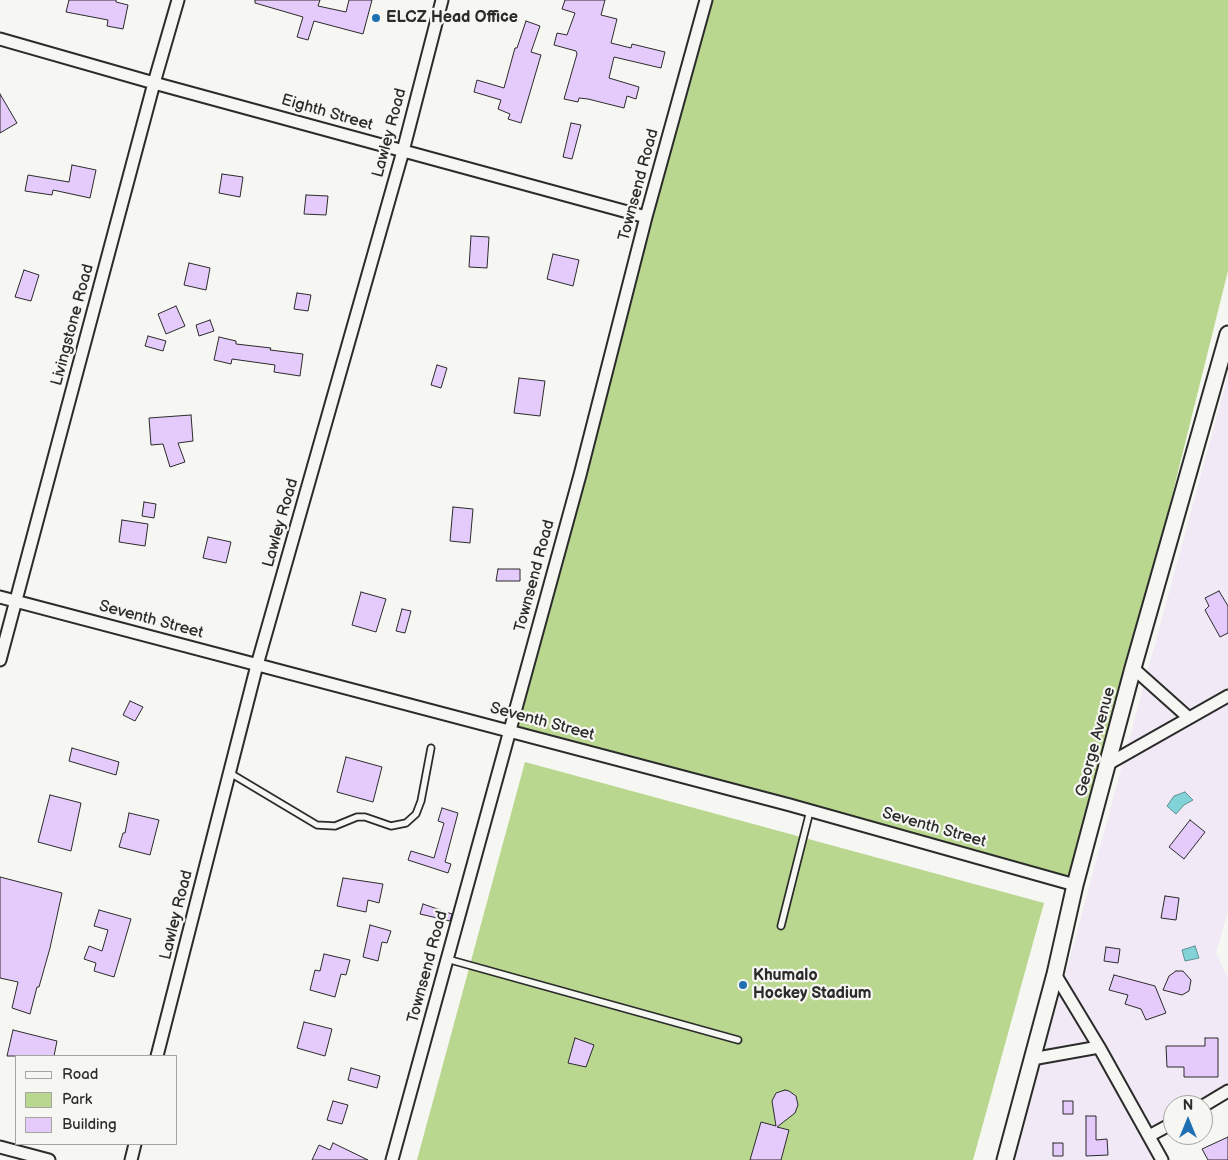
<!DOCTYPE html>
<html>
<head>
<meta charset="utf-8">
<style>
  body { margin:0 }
  #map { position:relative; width:1228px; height:1160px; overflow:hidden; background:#f6f6f2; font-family:"Balsamiq Sans",sans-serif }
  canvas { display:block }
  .legend { position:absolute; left:15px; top:1055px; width:162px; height:90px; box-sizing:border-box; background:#f6f6f2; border:1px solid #a5a5a2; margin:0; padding:6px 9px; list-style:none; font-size:15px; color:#2b2b2b }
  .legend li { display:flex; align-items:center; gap:10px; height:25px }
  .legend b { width:25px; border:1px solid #a5a5a2 }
  .north { position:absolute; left:1163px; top:1095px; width:50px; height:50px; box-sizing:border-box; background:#f6f6f2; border:1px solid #a5a5a2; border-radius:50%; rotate:0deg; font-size:14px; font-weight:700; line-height:20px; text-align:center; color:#2b2b2b }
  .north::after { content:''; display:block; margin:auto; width:18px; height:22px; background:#1f6fb2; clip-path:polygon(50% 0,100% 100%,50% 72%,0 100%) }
</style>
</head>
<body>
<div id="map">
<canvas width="1228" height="1160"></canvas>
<ul class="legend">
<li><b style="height:6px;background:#f6f6f2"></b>Road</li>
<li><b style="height:14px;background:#bad790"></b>Park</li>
<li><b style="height:14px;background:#e5cbfb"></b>Building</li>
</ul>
<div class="north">N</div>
</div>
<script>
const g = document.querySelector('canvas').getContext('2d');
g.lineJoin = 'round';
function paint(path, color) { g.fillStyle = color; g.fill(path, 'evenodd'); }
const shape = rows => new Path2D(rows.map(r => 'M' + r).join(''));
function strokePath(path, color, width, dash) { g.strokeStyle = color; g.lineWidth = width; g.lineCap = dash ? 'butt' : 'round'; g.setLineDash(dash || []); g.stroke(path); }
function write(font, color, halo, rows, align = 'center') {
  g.font = font + ' "Balsamiq Sans",sans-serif'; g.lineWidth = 4.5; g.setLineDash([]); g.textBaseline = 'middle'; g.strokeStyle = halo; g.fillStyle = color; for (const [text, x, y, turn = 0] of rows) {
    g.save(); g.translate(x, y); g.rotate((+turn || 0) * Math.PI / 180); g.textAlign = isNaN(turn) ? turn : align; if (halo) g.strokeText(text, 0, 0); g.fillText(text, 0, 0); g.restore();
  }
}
paint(shape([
  [1228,375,1228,912,1216,953,1228,978,1228,1090,1202,1105,1173,1105,1173,1121,1147,1136,1160,1160,1015,1160]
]), '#f1e9f5');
paint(shape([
  [709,0,1228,0,1228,271,1075,885,510,730],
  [525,762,1044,903,973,1160,417,1160]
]), '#bad790');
const water = shape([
  [1185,792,1193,800,1184,805,1176,814,1167,806,1174,796,1185,792],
  [1195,946,1199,958,1185,961,1182,950,1195,946]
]);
paint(water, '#81d3d8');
strokePath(water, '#5f9093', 1);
const building = shape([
  [69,0,116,0,116,2,128,5,123,29,107,26,108,20,66,12,69,0],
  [255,0,320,0,318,6,346,12,349,0,372,0,363,34,314,21,308,40,297,37,303,17,255,3,255,0],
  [565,0,605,0,601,15,617,19,611,43,631,48,632,44,665,52,661,68,614,57,609,78,639,87,636,99,627,96,624,108,588,99,579,98,578,102,564,99,577,54,576,51,554,45,557,33,567,35,575,13,562,9,565,0],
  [526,21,540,26,531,52,541,55,521,123,508,119,510,114,498,109,501,100,474,92,477,80,504,88,515,48,517,48,526,21],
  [0,94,17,123,0,133,0,94],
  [571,123,581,125,572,159,563,157,571,123],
  [72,165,96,170,90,198,53,190,52,195,25,191,28,175,69,182,72,165],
  [222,174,243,177,240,197,219,193,222,174],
  [306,195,328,196,326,215,304,214,306,195],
  [471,236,489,237,487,268,469,267,471,236],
  [553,254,579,260,573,286,547,279,553,254],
  [189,263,210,268,206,290,184,285,189,263],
  [24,270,39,275,31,301,15,297,24,270],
  [297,293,311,295,308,311,294,309,297,293],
  [176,306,185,326,166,334,158,314,176,306],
  [210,320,214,331,199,336,196,325,210,320],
  [148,336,166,341,163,351,145,346,148,336],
  [219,337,236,341,236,344,271,348,270,350,303,354,300,376,274,372,275,365,232,359,231,364,214,360,219,337],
  [437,365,447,368,441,388,431,385,437,365],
  [519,378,545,381,540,416,514,413,519,378],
  [191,415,193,441,178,443,185,462,170,467,163,444,151,445,149,418,191,415],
  [144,502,156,504,154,518,142,516,144,502],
  [453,507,473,509,470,543,450,541,453,507],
  [122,520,148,524,145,546,119,542,122,520],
  [208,537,231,542,226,563,203,558,208,537],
  [498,569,520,569,520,581,496,581,498,569],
  [1219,591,1228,606,1228,633,1220,637,1205,610,1209,606,1205,598,1219,591],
  [361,592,386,599,376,632,352,625,361,592],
  [402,609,411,611,405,633,396,631,402,609],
  [130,701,143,707,135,721,123,715,130,701],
  [72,748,119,762,116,775,69,761,72,748],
  [346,757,382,767,373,802,337,792,346,757],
  [50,795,81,803,71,851,38,842,50,795],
  [442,808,458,813,445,862,451,864,448,873,408,860,411,851,434,858,444,823,438,821,442,808],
  [129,813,159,820,150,855,119,847,123,833,125,833,129,813],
  [1190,820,1205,832,1184,859,1169,847,1190,820],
  [0,877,62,893,50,948,39,987,37,987,30,1014,12,1008,18,982,0,978,0,877],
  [343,878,383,884,379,903,368,900,366,912,337,906,343,878],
  [1165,896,1179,898,1176,920,1161,918,1165,896],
  [423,904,452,914,450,921,420,914,423,904],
  [99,910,131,919,114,977,94,971,96,963,84,959,89,946,102,951,108,930,94,926,99,910],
  [370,925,391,931,387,943,382,942,378,961,363,957,370,925],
  [1106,947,1120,949,1118,963,1104,961,1106,947],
  [324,954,350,960,346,975,341,974,335,997,310,990,315,970,320,971,324,954],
  [1176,971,1183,971,1191,980,1189,991,1182,995,1163,990,1169,976,1176,971],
  [1114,975,1155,986,1166,1013,1146,1020,1141,1009,1125,1004,1128,995,1109,990,1114,975],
  [304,1022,332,1029,325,1056,297,1048,304,1022],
  [13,1030,57,1041,54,1056,7,1056,13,1030],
  [575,1038,594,1045,586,1067,568,1063,575,1038],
  [1205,1038,1218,1038,1218,1077,1184,1077,1184,1067,1167,1067,1166,1046,1205,1046,1205,1038],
  [351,1068,380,1076,377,1088,348,1080,351,1068],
  [785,1090,789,1091,796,1096,798,1105,795,1113,777,1127,789,1130,781,1160,750,1160,761,1122,776,1126,772,1101,776,1093,785,1090],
  [333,1101,348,1105,342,1124,327,1120,333,1101],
  [1063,1101,1073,1101,1073,1114,1063,1114,1063,1101],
  [1086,1116,1096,1116,1096,1140,1107,1139,1108,1155,1086,1156,1086,1116],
  [1228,1137,1228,1160,1208,1160,1202,1149,1228,1137],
  [333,1143,368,1160,312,1160,319,1145,330,1150,333,1143],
  [1053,1143,1063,1143,1063,1156,1053,1156,1053,1143]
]);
paint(building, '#e5cbfb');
strokePath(building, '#2b2b2b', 1);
const service = shape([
  [230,773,317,825,335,826,357,817,365,817,391,826,406,823,416,814,421,801,431,748],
  [781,926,810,811],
  [447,959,738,1040]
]);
const minor = shape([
  [0,39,154,83,646,217],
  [0,597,790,805,1075,885],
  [0,660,154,83,178,0],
  [1133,668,1189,718],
  [1108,764,1228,696],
  [1055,974,1099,1047,1162,1160],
  [157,1056,257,665,403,151,442,0],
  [1032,1059,1099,1047],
  [1203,1106,1228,1091],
  [1149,1136,1173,1123],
  [0,1147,49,1160],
  [131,1160,135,1144],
  [392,1160,580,475,646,217,706,0]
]);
const secondary = shape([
  [1005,1160,1055,974,1075,885,1133,668,1228,334]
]);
strokePath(service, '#2b2b2b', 9);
strokePath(minor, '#2b2b2b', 15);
strokePath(secondary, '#2b2b2b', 19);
strokePath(service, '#f6f6f2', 5.5);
strokePath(minor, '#f6f6f2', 11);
strokePath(secondary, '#f6f6f2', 15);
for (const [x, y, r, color] of [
  [376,18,5,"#1f6fb2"],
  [743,985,5,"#1f6fb2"]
]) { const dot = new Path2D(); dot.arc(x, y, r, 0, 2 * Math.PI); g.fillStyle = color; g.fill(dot); strokePath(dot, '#f6f6f2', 2); }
write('bold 16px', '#2b2b2b', '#f6f6f2', [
  ["ELCZ Head Office",386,18],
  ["Khumalo",753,976],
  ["Hockey Stadium",753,994]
], 'left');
write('16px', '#2b2b2b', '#f6f6f2', [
  ["Eighth Street",327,113,16],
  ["Lawley Road",390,133,-75],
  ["Townsend Road",639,185,-75],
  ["Livingstone Road",73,325,-75],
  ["Lawley Road",281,523,-74],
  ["Townsend Road",535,576,-75],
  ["Seventh Street",151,620,15],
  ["Seventh Street",542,722,15],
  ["George Avenue",1096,742,-75],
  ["Seventh Street",934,828,16],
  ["Lawley Road",177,915,-76],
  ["Townsend Road",428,967,-75]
]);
</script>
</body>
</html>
